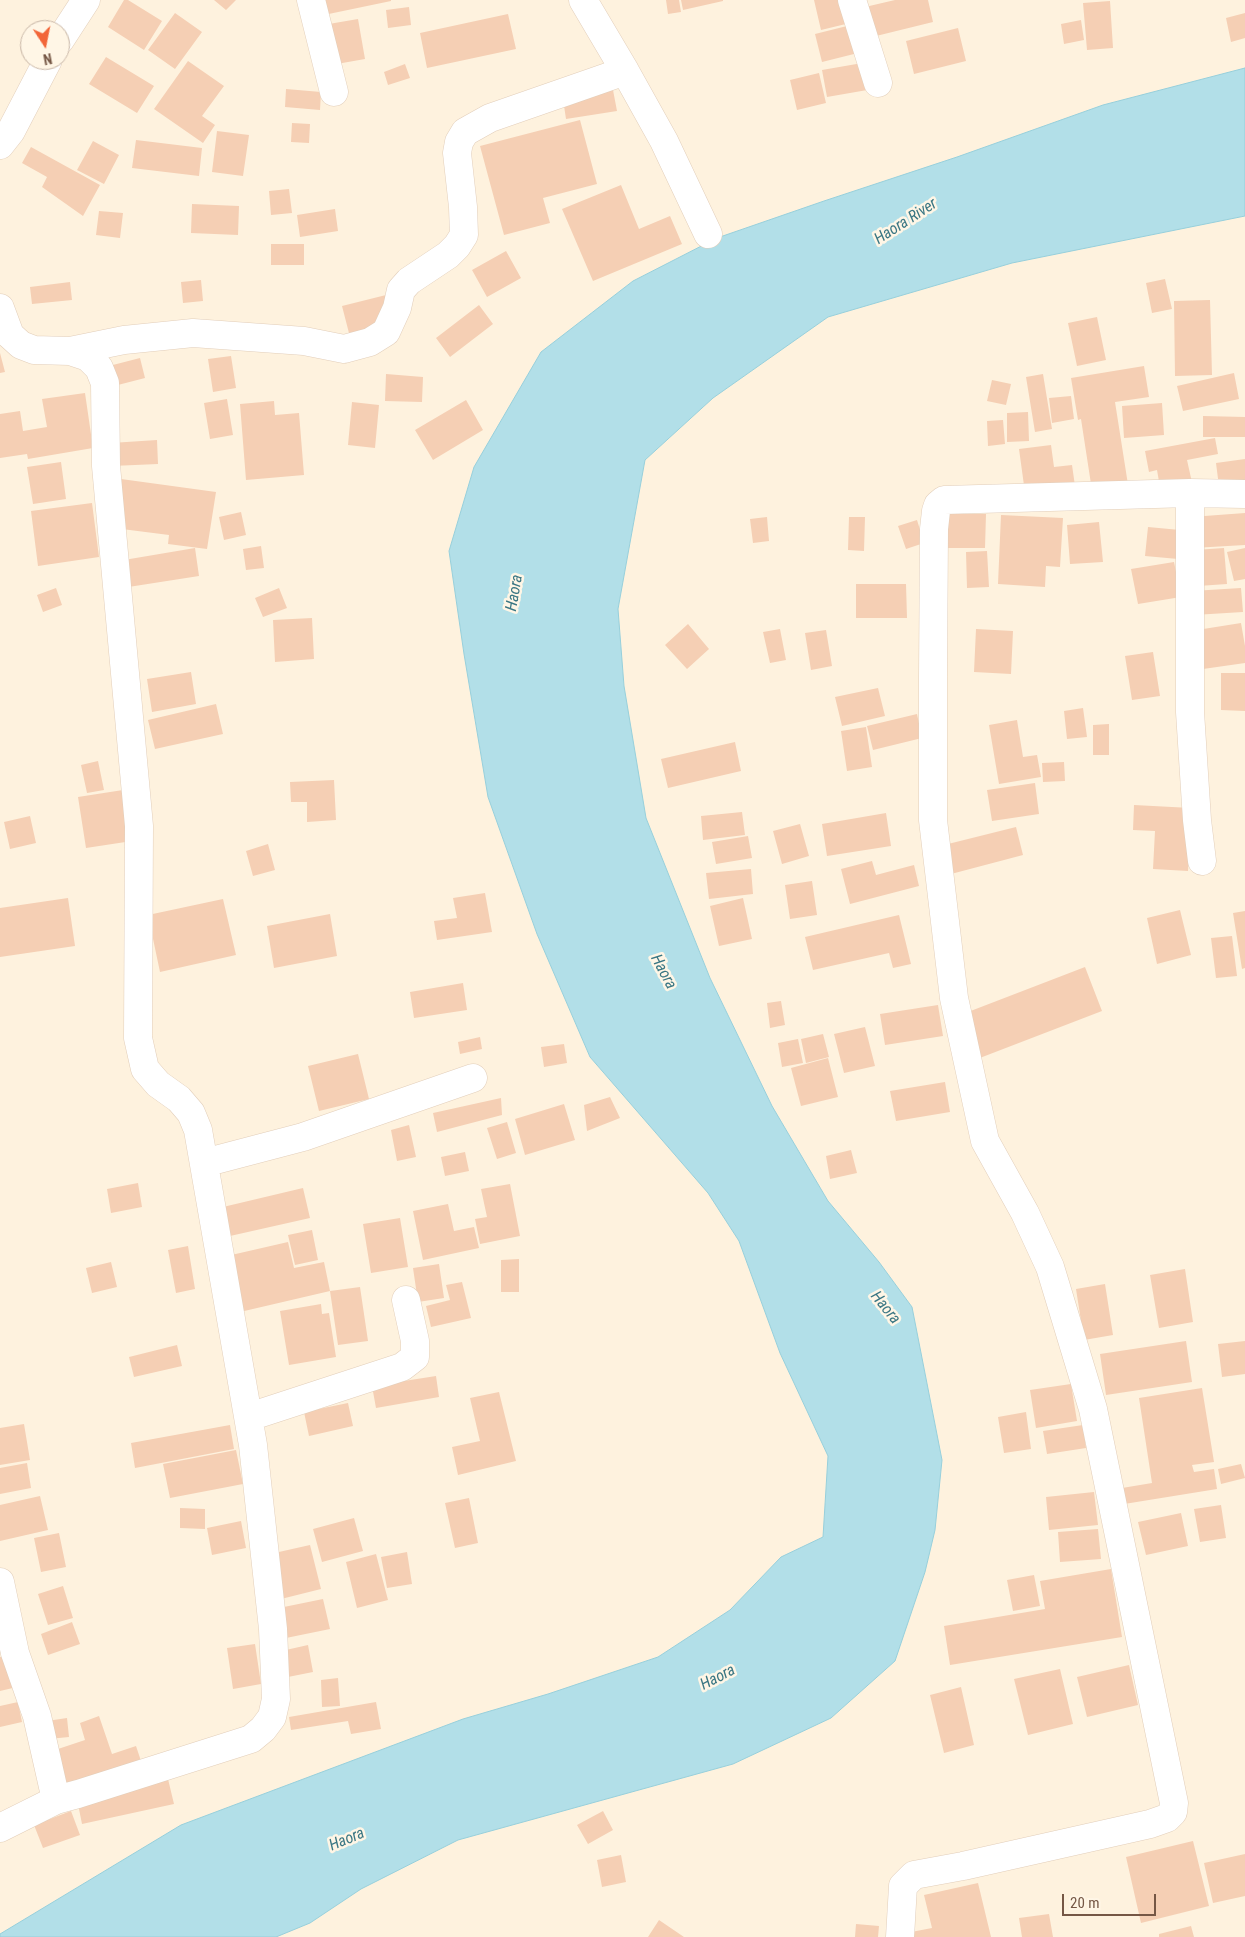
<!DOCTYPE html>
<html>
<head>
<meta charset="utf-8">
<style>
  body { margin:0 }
  #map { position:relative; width:1245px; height:1937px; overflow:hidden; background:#fef2de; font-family:"Roboto Condensed",sans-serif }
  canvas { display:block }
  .north { position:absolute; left:20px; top:20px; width:50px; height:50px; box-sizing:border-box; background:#fff6e6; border:1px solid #c8b6a6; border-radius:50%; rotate:169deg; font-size:14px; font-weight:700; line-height:20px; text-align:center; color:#755745 }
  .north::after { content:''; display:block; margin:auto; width:18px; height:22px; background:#f26639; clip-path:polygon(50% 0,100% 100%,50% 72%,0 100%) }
  .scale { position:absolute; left:1062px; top:1894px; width:94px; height:22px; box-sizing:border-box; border:2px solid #755745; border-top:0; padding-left:6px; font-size:15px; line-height:18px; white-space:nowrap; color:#755745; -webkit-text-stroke:4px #fff6e6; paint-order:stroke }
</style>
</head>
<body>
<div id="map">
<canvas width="1245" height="1937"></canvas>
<div class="north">N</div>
<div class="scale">20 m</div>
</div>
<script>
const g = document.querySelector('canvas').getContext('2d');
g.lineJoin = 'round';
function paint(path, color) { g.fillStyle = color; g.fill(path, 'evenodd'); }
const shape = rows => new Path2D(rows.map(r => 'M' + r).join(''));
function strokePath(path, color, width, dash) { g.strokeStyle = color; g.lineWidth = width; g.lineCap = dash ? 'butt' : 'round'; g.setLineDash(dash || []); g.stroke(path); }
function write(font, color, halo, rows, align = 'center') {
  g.font = font + ' "Roboto Condensed",sans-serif'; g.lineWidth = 5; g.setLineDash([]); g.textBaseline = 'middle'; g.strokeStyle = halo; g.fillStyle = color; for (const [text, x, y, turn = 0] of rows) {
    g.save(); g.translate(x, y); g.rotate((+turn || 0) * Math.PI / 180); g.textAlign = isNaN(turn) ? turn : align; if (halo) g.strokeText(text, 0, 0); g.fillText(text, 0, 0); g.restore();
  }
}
const water = shape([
  [1245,68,1245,216,1012,263,828,317,713,398,645,460,618,609,624,686,646,818,710,978,772,1106,828,1201,879,1262,912,1307,942,1460,935,1530,925,1572,895,1661,831,1718,733,1764,458,1840,361,1889,310,1923,276,1937,0,1937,0,1934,181,1825,463,1719,548,1694,658,1657,730,1610,781,1557,823,1537,828,1456,780,1353,739,1241,708,1193,590,1057,537,934,488,797,464,654,449,551,474,467,541,352,633,281,717,238,824,201,957,157,1103,105,1245,68]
]);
paint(water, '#b2dfe8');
strokePath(water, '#97cfdb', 1);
paint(shape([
  [124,0,128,0,162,21,144,50,108,27],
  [214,0,236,0,226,10],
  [316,0,391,0,391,1,319,16],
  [666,0,679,0,681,12,668,14],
  [681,0,723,0,723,1,683,10],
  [814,0,844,0,850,23,821,30],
  [895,0,928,0,933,22,872,37,865,7],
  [1110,1,1113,48,1087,50,1083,3],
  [409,7,411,25,388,28,386,10],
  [175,13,202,32,175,69,148,50],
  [1245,13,1245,38,1231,42,1226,18],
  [508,14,516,49,427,68,420,33],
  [358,19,365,59,331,65,323,25],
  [1081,20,1084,40,1064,44,1061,24],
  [855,24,862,52,822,62,815,34],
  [958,28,966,61,914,74,906,41],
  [106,57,154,86,137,113,89,84],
  [188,61,224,86,202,116,215,125,203,143,154,109],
  [868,62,873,89,827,97,822,70],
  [405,64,410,78,388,85,384,72],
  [819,73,826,103,797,110,790,80],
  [286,89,321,92,320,110,285,107],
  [613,90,617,111,566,119,563,99],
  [580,120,597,184,543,198,550,223,504,235,480,146],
  [292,123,310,124,309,143,291,142],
  [217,131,249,135,243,176,212,172],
  [136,140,202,148,199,176,132,168],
  [93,141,119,155,104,184,77,170],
  [31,147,100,185,83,216,42,187,47,177,22,163],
  [621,185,639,229,670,216,682,244,593,281,562,209],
  [289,189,292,213,271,215,269,191],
  [192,204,239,206,238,235,191,233],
  [335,209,338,231,300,237,297,215],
  [99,211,123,213,120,238,96,235],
  [271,244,304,244,304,265,271,265],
  [506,251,521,278,487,297,472,270],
  [1165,279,1172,309,1152,313,1146,283],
  [201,280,203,301,183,303,181,282],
  [70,282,72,300,32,304,30,287],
  [386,295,394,326,350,337,342,306],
  [1210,300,1212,375,1175,376,1174,301],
  [479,305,493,324,450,357,436,338],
  [1097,317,1106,360,1077,366,1068,323],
  [0,353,5,372,0,373],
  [231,356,236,388,213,392,208,359],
  [140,358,145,378,114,386,109,366],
  [1144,366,1149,397,1115,402,1129,491,1093,497,1081,419,1078,420,1071,378],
  [1234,373,1239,399,1183,411,1177,386],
  [386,374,423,377,422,402,385,401],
  [1043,374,1052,429,1035,432,1026,377],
  [992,380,1011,384,1006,405,987,401],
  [85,393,93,448,28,459,27,454,0,458,0,414,20,411,23,431,47,427,42,399],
  [1071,396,1074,419,1052,423,1049,398],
  [227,399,233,435,210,439,204,403],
  [466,400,483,430,433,460,415,430],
  [274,401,275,415,299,413,304,475,246,480,240,404],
  [352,402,379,405,375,448,348,445],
  [1162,403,1164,435,1124,438,1122,406],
  [1028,412,1029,441,1007,442,1007,413],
  [1203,416,1245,417,1245,437,1203,437],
  [1003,420,1005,444,988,446,987,421],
  [1215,438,1218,454,1187,460,1193,487,1161,493,1157,470,1149,472,1145,451],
  [157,440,158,464,112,466,111,443],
  [1051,445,1054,467,1072,465,1076,493,1026,500,1019,449],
  [1245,459,1245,499,1221,502,1216,463],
  [61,462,66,499,33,504,27,467],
  [121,479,216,492,207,549,168,544,169,535,114,528],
  [92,503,99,557,38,566,31,511],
  [241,512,246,535,224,540,219,517],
  [1245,513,1245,545,1193,548,1191,517],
  [940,514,986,514,985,548,940,548],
  [1001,515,1063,518,1060,567,1046,566,1045,587,998,584],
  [767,517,769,541,753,543,750,519],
  [849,517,865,517,864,551,848,550],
  [917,520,924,543,906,549,898,526],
  [1099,522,1103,562,1070,564,1067,525],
  [1148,527,1180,530,1178,559,1145,556],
  [261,546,264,568,246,570,243,549],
  [195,548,199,576,122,588,118,561],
  [1224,548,1227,584,1198,586,1195,550],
  [1245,548,1245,579,1234,581,1227,552],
  [987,551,989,587,967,588,966,552],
  [1174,562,1181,597,1138,604,1131,569],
  [856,584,906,584,907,618,856,618],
  [56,588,62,605,43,612,37,595],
  [279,588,287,608,263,617,255,598],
  [1241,588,1243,612,1194,615,1192,591],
  [312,618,314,659,275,662,273,620],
  [1241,623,1245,646,1245,663,1203,669,1197,630],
  [688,624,709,649,687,669,665,645],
  [780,629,786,660,770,663,763,632],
  [976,629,1013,631,1011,674,974,672],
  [826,630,832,666,811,670,805,633],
  [1153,652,1160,696,1132,700,1125,656],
  [191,672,196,704,152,712,147,679],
  [1221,673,1245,673,1245,711,1221,710],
  [878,688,885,716,842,726,835,697],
  [216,704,223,734,155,749,148,720],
  [1083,708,1087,737,1067,739,1064,711],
  [917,714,922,738,873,750,867,726],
  [1017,720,1023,757,1037,755,1041,777,999,784,989,725],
  [1109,724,1109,755,1093,755,1093,725],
  [866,727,872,767,847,771,841,731],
  [735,742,741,771,668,788,661,759],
  [98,761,104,790,87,793,81,765],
  [1064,762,1065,781,1043,782,1042,763],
  [334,780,336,820,307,822,307,802,291,802,290,782],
  [1035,783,1039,814,992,821,987,790],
  [123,790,132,841,86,848,78,797],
  [1134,805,1191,808,1188,871,1153,869,1155,831,1133,830],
  [742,812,745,835,703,840,701,816],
  [886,813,891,846,827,856,822,824],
  [30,816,36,843,10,849,4,822],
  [800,824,809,856,782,864,773,831],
  [1016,827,1023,855,951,874,944,845],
  [748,836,752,858,716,864,712,842],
  [268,844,275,870,253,876,246,851],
  [872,861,876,875,914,865,919,886,850,904,841,869],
  [751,869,753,894,709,899,706,873],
  [812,881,817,915,790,919,785,885],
  [485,893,492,932,437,940,434,921,457,918,453,898],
  [68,898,75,946,0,957,0,908],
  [743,898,752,939,719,946,710,906],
  [223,899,236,955,160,972,148,915],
  [1180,910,1191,955,1157,964,1147,918],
  [1245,911,1245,968,1242,969,1233,913],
  [330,914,337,956,274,968,267,926],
  [899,915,911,964,893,968,889,953,813,970,805,937],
  [1232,936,1237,976,1216,978,1211,938],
  [1085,967,1102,1011,972,1061,955,1017],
  [463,983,467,1010,414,1018,410,992],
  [781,1001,785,1025,770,1028,767,1003],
  [938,1005,943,1036,885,1045,880,1014],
  [865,1027,875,1066,844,1073,834,1034],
  [823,1034,829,1057,806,1063,801,1039],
  [480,1037,482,1049,460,1054,458,1042],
  [798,1039,803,1063,782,1067,778,1043],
  [564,1044,567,1063,544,1067,541,1047],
  [358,1054,369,1099,319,1111,308,1066],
  [828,1058,838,1097,801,1106,791,1068],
  [945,1082,950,1112,896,1121,890,1091],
  [610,1097,620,1118,587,1131,584,1105],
  [501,1098,502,1115,437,1132,433,1113],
  [564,1104,575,1140,525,1155,515,1119],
  [507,1122,516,1153,497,1159,487,1128],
  [409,1125,416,1157,397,1161,391,1130],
  [851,1150,857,1173,830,1179,826,1156],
  [465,1152,469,1171,445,1176,441,1157],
  [138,1183,142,1207,111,1213,107,1189],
  [510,1184,520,1236,480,1244,475,1219,487,1217,481,1189],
  [303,1188,310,1218,230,1236,223,1207],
  [448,1204,454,1231,474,1227,479,1248,423,1260,413,1211],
  [400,1218,408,1267,371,1273,363,1224],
  [312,1230,318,1260,295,1265,288,1235],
  [288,1242,294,1268,324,1262,330,1291,360,1287,368,1341,338,1345,330,1291,240,1312,227,1256],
  [188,1246,195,1289,176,1293,168,1250],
  [519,1259,519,1292,501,1292,501,1260],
  [111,1262,117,1287,92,1293,86,1268],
  [439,1264,444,1298,418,1302,413,1268],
  [1185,1269,1193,1322,1159,1328,1150,1275],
  [462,1282,471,1318,431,1327,426,1306,450,1300,446,1285],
  [1105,1284,1113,1335,1084,1340,1076,1289],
  [321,1304,322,1314,329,1313,336,1357,289,1365,280,1311],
  [1186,1341,1192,1382,1106,1395,1100,1354],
  [1245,1341,1245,1374,1222,1377,1218,1344],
  [177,1345,182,1366,134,1377,129,1357],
  [436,1376,439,1397,376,1408,372,1386],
  [1071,1384,1077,1421,1036,1428,1030,1390],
  [1202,1388,1214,1462,1192,1465,1194,1472,1214,1469,1217,1489,1118,1505,1116,1489,1152,1483,1139,1398],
  [499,1392,516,1461,458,1475,452,1447,480,1441,470,1398],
  [348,1403,353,1426,309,1436,304,1412],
  [1026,1412,1031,1449,1004,1453,998,1417],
  [24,1424,30,1460,0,1465,0,1428],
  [230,1425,234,1449,135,1468,131,1443],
  [1083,1425,1086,1448,1047,1454,1043,1431],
  [236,1450,243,1484,170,1498,163,1464],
  [27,1463,31,1488,0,1494,0,1468],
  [1241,1464,1245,1478,1221,1484,1218,1469],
  [1094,1492,1098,1525,1049,1530,1046,1497],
  [40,1496,48,1530,0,1541,0,1505],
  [469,1498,478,1543,455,1548,445,1503],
  [1221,1505,1226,1538,1200,1542,1194,1509],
  [180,1508,205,1509,205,1529,180,1528],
  [1181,1513,1188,1546,1146,1555,1138,1522],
  [354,1518,363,1551,322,1562,313,1529],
  [241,1521,246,1548,212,1555,207,1528],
  [1098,1529,1101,1559,1060,1562,1058,1532],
  [59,1533,66,1567,41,1572,34,1538],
  [310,1545,321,1589,281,1599,270,1554],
  [407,1552,412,1584,387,1588,381,1557],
  [376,1554,388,1600,357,1608,346,1562],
  [1111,1569,1122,1637,950,1665,944,1626,1045,1609,1040,1581],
  [1034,1575,1040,1606,1013,1611,1007,1580],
  [63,1586,73,1618,48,1625,38,1594],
  [323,1599,330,1629,286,1638,279,1608],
  [72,1622,80,1644,48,1655,41,1634],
  [255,1644,261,1684,233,1689,227,1648],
  [308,1645,313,1672,283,1678,277,1652],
  [9,1655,17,1687,0,1691,0,1657],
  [1129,1665,1138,1705,1087,1717,1077,1677],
  [1060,1669,1073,1724,1028,1735,1014,1679],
  [338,1678,340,1706,322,1707,321,1680],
  [961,1687,974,1745,944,1753,930,1695],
  [18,1702,22,1722,0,1727,0,1706],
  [376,1702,381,1729,351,1734,348,1721,291,1730,289,1717],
  [99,1716,112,1754,136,1746,144,1770,67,1795,52,1751,85,1740,80,1723],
  [67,1718,69,1737,49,1739,47,1721],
  [168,1779,174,1804,82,1824,77,1799],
  [71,1811,80,1835,43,1848,34,1825],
  [603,1811,613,1830,588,1844,577,1825],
  [1193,1841,1209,1906,1141,1923,1126,1857],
  [1245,1854,1245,1896,1213,1903,1204,1863],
  [621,1855,626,1882,602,1887,597,1860],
  [978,1883,991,1937,907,1937,906,1933,932,1928,924,1895],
  [1049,1914,1053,1937,1022,1937,1019,1918],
  [659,1920,684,1937,648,1937],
  [856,1924,879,1926,878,1937,855,1937],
  [1191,1926,1194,1937,1159,1937,1159,1934]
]), '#f5cfb4');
const minor = shape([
  [311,0,334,92],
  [852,0,878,83],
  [60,40,86,0],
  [625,71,664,141,708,234],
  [0,145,11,131,48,60],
  [0,308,10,335,21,345,34,350,70,351,88,357,99,368,105,383,106,466,139,826,138,1038,145,1069,158,1084,179,1099,191,1113,198,1130,253,1445,273,1629,276,1699,272,1717,263,1729,251,1739,78,1794,56,1800,0,1828],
  [70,351,124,340,193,333,304,341,344,349,370,342,386,332,397,308,401,290,409,281,448,255,457,246,464,235,463,207,457,153,459,142,465,132,490,118,625,71,583,0],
  [1190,493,1190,712,1197,820,1202,861],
  [204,1163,303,1137,473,1078],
  [249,1417,402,1367,415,1357,415,1341,406,1300],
  [0,1582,15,1653,37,1716,56,1800],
  [900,1937,903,1886,914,1875,963,1866,1150,1824,1167,1818,1173,1812,1174,1803,1093,1409,1050,1267,1025,1213,985,1141,954,998,933,820,933,678,934,529,936,511,938,505,944,500,1190,493,1245,494]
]);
strokePath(minor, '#e2ceba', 29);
strokePath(minor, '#fff', 28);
write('italic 16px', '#3a7683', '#fff6e6', [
  ["Haora River",906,222,-33],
  ["Haora",515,593,-80],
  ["Haora",663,972,62],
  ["Haora",885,1308,51],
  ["Haora",718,1678,-27],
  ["Haora",347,1840,-23]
]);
</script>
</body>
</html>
